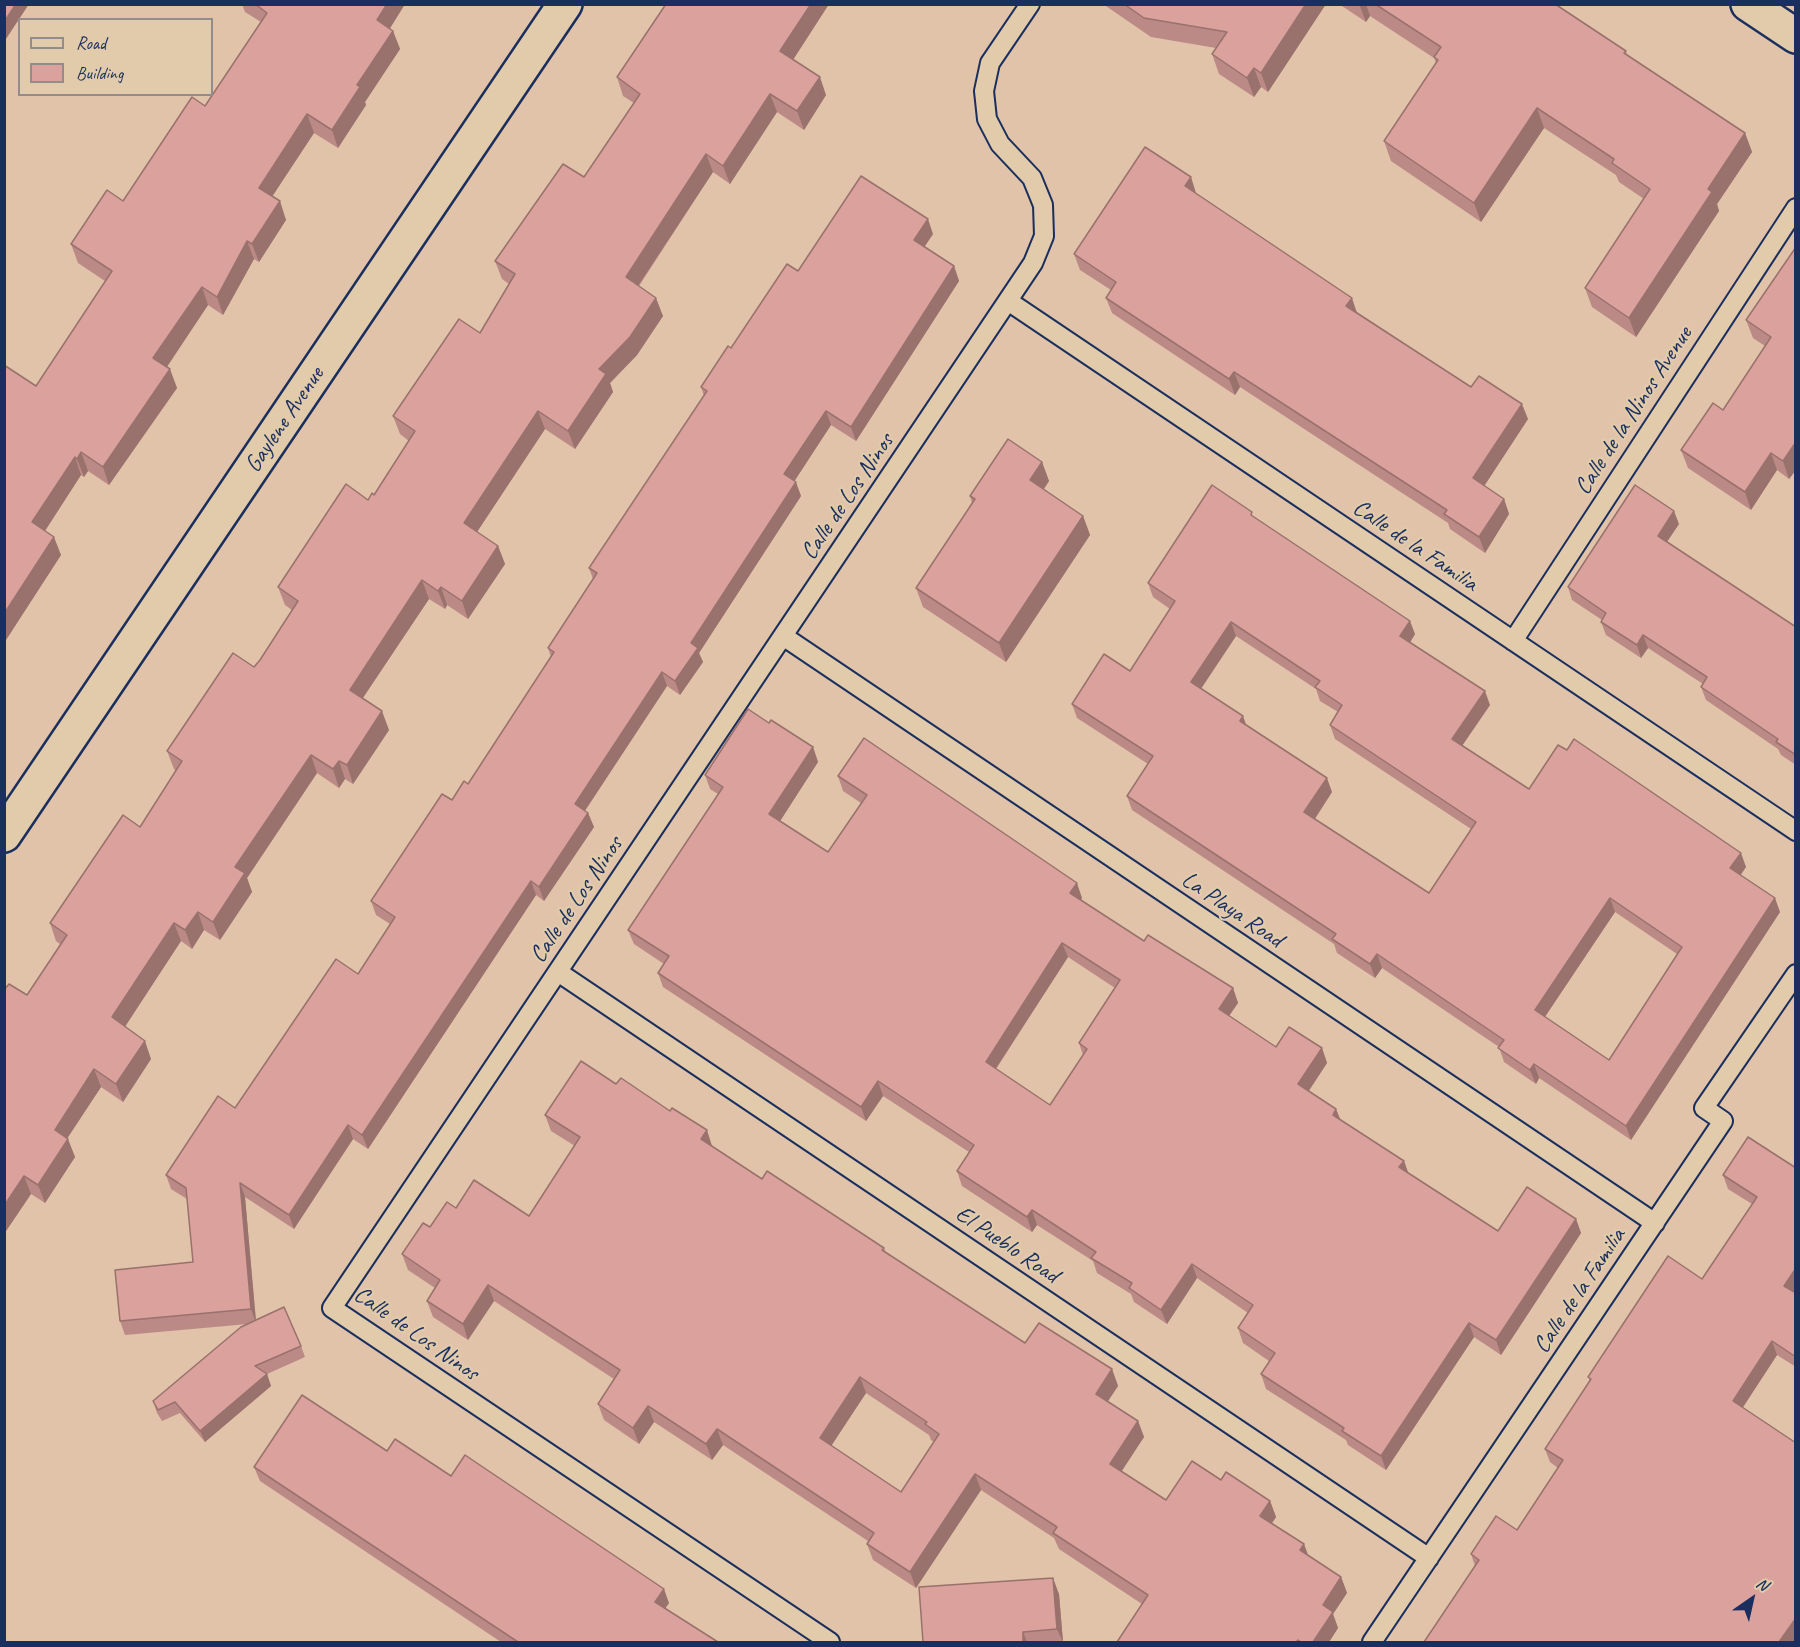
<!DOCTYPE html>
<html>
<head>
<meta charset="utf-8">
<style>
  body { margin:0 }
  #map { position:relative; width:1800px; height:1647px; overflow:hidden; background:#e0c3a8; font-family:Caveat,sans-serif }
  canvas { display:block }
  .frame { position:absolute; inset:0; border:6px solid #1b2f5e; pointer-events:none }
  .legend { position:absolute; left:18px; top:18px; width:195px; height:78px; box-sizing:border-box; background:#e1cbab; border:2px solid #928d8c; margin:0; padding:8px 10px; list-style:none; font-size:18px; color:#1b2f5e }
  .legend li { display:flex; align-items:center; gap:12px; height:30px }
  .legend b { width:30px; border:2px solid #928d8c }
  .north { position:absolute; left:1722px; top:1569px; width:60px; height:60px; -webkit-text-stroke:4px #e1cbab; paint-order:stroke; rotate:34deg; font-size:16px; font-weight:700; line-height:24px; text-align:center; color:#1b2f5e }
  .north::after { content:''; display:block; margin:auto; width:21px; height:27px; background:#1b2f5e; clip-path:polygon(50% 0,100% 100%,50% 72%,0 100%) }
</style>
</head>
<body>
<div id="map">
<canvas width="1800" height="1647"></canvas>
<div class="frame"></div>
<ul class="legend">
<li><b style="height:8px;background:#e1cbab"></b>Road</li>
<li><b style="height:16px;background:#dba19c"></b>Building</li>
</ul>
<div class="north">N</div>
</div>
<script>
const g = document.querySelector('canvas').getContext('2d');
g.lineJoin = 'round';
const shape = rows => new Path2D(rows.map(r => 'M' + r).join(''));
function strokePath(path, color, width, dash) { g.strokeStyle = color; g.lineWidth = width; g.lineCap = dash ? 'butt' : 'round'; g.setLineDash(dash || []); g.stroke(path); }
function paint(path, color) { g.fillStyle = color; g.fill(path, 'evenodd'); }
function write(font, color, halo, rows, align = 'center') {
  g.font = font + ' Caveat,sans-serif'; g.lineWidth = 4.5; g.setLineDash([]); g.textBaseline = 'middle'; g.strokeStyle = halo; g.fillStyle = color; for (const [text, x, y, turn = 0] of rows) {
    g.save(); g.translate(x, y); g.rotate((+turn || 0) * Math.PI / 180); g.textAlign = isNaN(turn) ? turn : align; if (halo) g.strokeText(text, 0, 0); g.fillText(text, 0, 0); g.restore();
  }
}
const lane = shape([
  [1008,301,1796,831],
  [783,636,1655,1223],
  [1513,641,1796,208],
  [558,972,1429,1558],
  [830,1642,332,1308,1033,263,1044,236,1043,205,1032,178,1000,144,987,119,984,91,990,63,1030,4],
  [1372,1642,1723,1121,1704,1108,1796,974]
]);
const street = shape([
  [4,835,565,4]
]);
const secondary = shape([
  [1748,4,1796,36]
]);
strokePath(lane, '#1b2f5e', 22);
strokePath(street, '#1b2f5e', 38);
strokePath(secondary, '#1b2f5e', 38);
strokePath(lane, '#e1cbab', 18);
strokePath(street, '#e1cbab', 33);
strokePath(secondary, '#e1cbab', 33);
paint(shape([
  [242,4,405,4,390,28,393,31,400,49,365,102,366,105,338,148,314,133,272,196,286,220,259,262,254,259,223,315,208,305,167,367,177,388,109,485,88,471,84,477,81,475,45,531,61,555,4,643,36,386,105,281,78,263,71,244,123,201,205,106,261,22,245,12],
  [666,4,829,4,793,60,826,95,804,130,777,112,730,184,713,172,639,286,663,316,637,355,610,383,613,392,575,449,545,429,477,532,498,546,505,564,468,619,447,605,445,609,429,599,363,698,389,730,353,784,345,779,339,788,317,773,247,878,252,892,220,940,204,930,192,949,181,941,125,1026,151,1059,123,1102,101,1087,67,1138,75,1157,45,1203,31,1194,4,1234,4,990,27,995,60,944,56,941,50,923,140,827,176,771,174,769,167,751,254,667,260,660,292,610,285,605,278,587,368,500,374,495,409,441,400,434,393,416,480,333,509,284,502,279,495,261,584,177,634,103,623,96,617,77],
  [1103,4,1326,4,1268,92,1261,87,1254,97,1219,74,1212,54,1216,48,1151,37],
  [1339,4,1555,4,1626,51,1627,55,1745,133,1752,152,1717,204,1719,211,1636,337,1592,307,1585,288,1644,199,1619,182,1616,175,1544,128,1481,222,1391,161,1384,141,1436,63,1434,58,1370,16,1366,22],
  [1196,193,1357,312,1471,387,1528,419,1484,486,1504,499,1509,514,1485,553,1450,529,1448,523,1240,387,1235,395,1112,313,1106,298,1111,290,1080,270,1074,254],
  [933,234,924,247,954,266,959,281,856,441,831,425,794,481,801,496,699,653,703,662,680,695,667,686,585,811,588,813,594,827,544,901,536,895,368,1149,353,1139,294,1229,245,1197,256,1320,301,1346,305,1357,267,1374,271,1386,205,1442,180,1413,162,1421,157,1413,153,1401,248,1324,125,1335,120,1321,193,1262,187,1199,171,1189,166,1175,235,1108,358,974,390,924,376,915,371,901,452,800,468,784,551,657,548,648,593,579,589,568,704,396,701,387,731,348,798,271],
  [1796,247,1796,470,1789,479,1777,470,1751,510,1688,468,1681,450,1723,410,1765,346,1753,338,1746,320],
  [1042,462,1049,481,1044,489,1083,516,1090,535,1006,662,923,607,916,588,972,503,970,496],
  [1254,517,1415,634,1410,643,1490,705,1462,746,1529,789,1746,867,1740,875,1780,912,1631,1140,1539,1078,1536,1084,1504,1062,1499,1047,1382,968,1375,978,1337,953,1334,944,1132,810,1127,796,1148,764,1077,718,1072,704,1130,671,1170,609,1153,597,1148,583],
  [1236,636,1316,689,1320,701,1338,712,1330,725,1335,739,1471,829,1429,893,1315,819,1332,792,1246,725,1201,689],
  [1615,912,1677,954,1609,1060,1545,1017],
  [1679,524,1667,542,1796,627,1796,765,1781,755,1778,749,1706,700,1701,687,1703,684,1648,648,1641,658,1606,635,1601,622,1602,620,1572,600,1568,587],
  [769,723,813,747,818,762,780,821,828,852,861,803,843,791,838,776,1082,898,1081,900,1144,941,1233,988,1238,1003,1229,1016,1276,1047,1322,1048,1327,1063,1309,1091,1336,1109,1340,1119,1404,1161,1408,1173,1498,1231,1576,1219,1581,1233,1501,1355,1474,1337,1386,1470,1348,1445,1346,1440,1266,1389,1261,1374,1269,1361,1243,1343,1238,1328,1248,1313,1197,1278,1167,1324,1134,1302,1131,1294,1097,1273,1093,1261,1037,1225,1032,1232,962,1186,957,1171,969,1152,883,1096,866,1121,663,987,658,973,664,964,634,944,628,930,718,794,710,789,705,775],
  [1068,957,1115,988,1079,1043,1083,1055,1050,1105,996,1069],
  [545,1115,712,1147,762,1179,884,1248,886,1253,1025,1343,1112,1369,1118,1386,1108,1401,1138,1421,1144,1437,1121,1471,1166,1500,1221,1480,1270,1501,1276,1517,1272,1523,1308,1555,1341,1577,1347,1593,1333,1614,1338,1628,1329,1642,1117,1642,1142,1604,1059,1549,1054,1538,981,1490,916,1588,873,1560,867,1544,868,1541,723,1445,712,1460,654,1422,639,1444,604,1420,598,1404,614,1379,494,1301,468,1340,433,1317,427,1301,435,1288,408,1270,402,1254,430,1227,456,1208,529,1216,575,1146,551,1131],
  [866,1393,929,1435,931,1440,934,1442,901,1492,831,1445],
  [1748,1137,1793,1292,1796,1293,1796,1367,1777,1355,1742,1408,1796,1443,1796,1639,1793,1642,1475,1566,1471,1554,1517,1530,1558,1468,1550,1462,1545,1449,1590,1381,1588,1377,1702,1279,1752,1204,1728,1189,1723,1175],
  [387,1451,451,1476,669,1603,665,1608,718,1642,501,1642,260,1481,254,1467],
  [1059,1594,1063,1642,923,1642]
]), '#bc8a86');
paint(shape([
  [16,4,29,4,4,42,4,22],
  [387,4,405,4,384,38,377,20],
  [811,4,829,4,787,69,780,51],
  [1306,4,1326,4,1268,92,1261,73],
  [1359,4,1366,4,1370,16,1366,22],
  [393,31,400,49,365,102,366,105,338,148,332,130,357,85],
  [1254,68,1261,87,1254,97,1247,78],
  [820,77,826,95,804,130,797,111],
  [770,94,777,112,730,184,723,166],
  [1537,108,1544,128,1481,222,1474,203],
  [307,114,314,133,266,206,259,188],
  [1745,133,1752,152,1717,204,1719,211,1636,337,1629,318,1708,189],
  [706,154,713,172,632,295,626,277],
  [1191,177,1196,193,1185,186],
  [280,201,286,220,259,262,252,244],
  [928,219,933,234,919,255,914,240],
  [247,241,254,259,223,315,217,297],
  [954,266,959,281,856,441,851,427],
  [202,287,208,305,160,377,153,358],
  [656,298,663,316,637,355,610,383,613,392,575,449,568,431,599,369],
  [1352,298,1357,313,1346,306],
  [170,369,177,388,109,485,103,467],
  [1234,372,1240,387,1235,395,1229,379],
  [1522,404,1528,419,1479,494,1473,478],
  [538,411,545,429,471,541,464,523],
  [826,411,831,425,790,488,784,474],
  [1796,442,1796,470,1789,479,1783,461],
  [81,452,88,471,84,477,77,459],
  [1771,453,1777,470,1751,510,1745,492],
  [75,457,81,475,39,540,32,522],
  [1042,462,1049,481,1037,499,1030,480],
  [796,482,801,496,699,653,703,662,680,695,675,681,691,643],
  [1504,499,1509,514,1485,553,1479,537],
  [1674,511,1679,524,1662,549,1658,536],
  [1083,516,1090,535,1006,662,999,643],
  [54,537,61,555,4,643,4,614],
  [498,546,505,564,468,619,462,601],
  [422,580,429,599,356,708,350,690],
  [441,587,447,605,445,609,438,591],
  [1410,621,1415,634,1405,650,1400,636],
  [1231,622,1236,636,1196,696,1191,682],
  [1643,635,1648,648,1641,658,1637,645],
  [662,672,667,686,580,818,575,804],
  [1485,691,1490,705,1457,753,1452,739],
  [382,711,389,730,353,784,347,765],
  [1243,716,1248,730,1240,721],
  [813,747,818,762,775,829,769,814],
  [311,755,317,773,247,878,252,892,220,940,213,922,235,867],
  [339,761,345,779,339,788,333,769],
  [1327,778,1332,792,1310,826,1304,812],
  [588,813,594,827,544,901,539,887],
  [1741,853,1746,867,1736,882,1730,868],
  [531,881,536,895,368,1149,362,1135],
  [1077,883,1082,898,1075,908,1070,893],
  [1610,898,1615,912,1540,1024,1535,1010],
  [1775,898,1780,912,1631,1140,1626,1126],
  [198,912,204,930,192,949,185,930],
  [174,923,181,941,119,1036,112,1017],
  [1062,943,1068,957,991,1076,986,1062],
  [1377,954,1382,968,1375,978,1370,964],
  [1233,988,1238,1003,1224,1023,1219,1009],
  [145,1041,151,1059,123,1102,116,1084],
  [1322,1048,1327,1063,1303,1099,1298,1084],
  [1534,1064,1539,1078,1536,1084,1530,1070],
  [94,1069,101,1087,61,1148,55,1130],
  [878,1081,883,1096,866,1121,861,1107],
  [1336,1109,1342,1124,1333,1115],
  [348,1125,353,1139,294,1229,289,1215],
  [707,1130,712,1146,701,1139],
  [68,1139,75,1157,45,1203,38,1185],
  [1404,1161,1409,1175,1399,1167],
  [24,1176,31,1194,4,1234,4,1206],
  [240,1183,245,1197,256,1323,251,1309],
  [1032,1210,1037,1225,1032,1232,1027,1217],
  [1576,1219,1581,1233,1501,1355,1496,1340],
  [1192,1264,1197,1278,1167,1324,1161,1310],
  [1796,1268,1796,1289,1789,1299,1784,1286],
  [488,1285,494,1301,468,1340,463,1324],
  [1469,1323,1474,1337,1386,1470,1381,1456],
  [1772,1341,1777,1355,1738,1415,1733,1401],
  [1112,1369,1118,1386,1102,1410,1096,1394],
  [267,1374,271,1386,205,1442,200,1431],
  [860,1377,866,1393,826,1454,820,1438],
  [648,1406,654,1422,639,1444,633,1428],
  [1138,1421,1144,1437,1116,1480,1110,1464],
  [717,1429,723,1445,712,1460,706,1444],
  [975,1474,981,1490,916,1588,910,1572],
  [1270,1501,1276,1517,1266,1532,1260,1516],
  [1304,1544,1310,1560,1300,1550],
  [1341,1577,1347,1593,1333,1614,1338,1628,1329,1642,1313,1642,1323,1605],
  [1053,1578,1059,1594,1063,1642,1057,1629],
  [664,1589,669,1603,660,1616,655,1602],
  [1796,1618,1796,1639,1793,1642,1779,1642],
  [1023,1632,1027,1642,1023,1642]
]), '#99716d');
const building = shape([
  [4,4,16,4,4,22,4,4],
  [255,4,387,4,377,20,393,31,357,85,360,87,332,130,307,114,259,188,280,201,252,244,247,241,217,297,202,287,153,358,170,369,103,467,81,452,77,459,75,457,32,522,54,537,4,614,4,365,36,386,112,271,71,244,107,190,123,201,192,97,205,106,267,13,255,4],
  [666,4,811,4,780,51,820,77,797,111,770,94,723,166,706,154,626,277,656,298,630,337,599,369,606,374,568,431,538,411,464,523,498,546,462,601,441,587,438,591,422,580,350,690,382,711,347,765,339,761,333,769,311,755,235,867,245,873,213,922,198,912,185,930,174,923,112,1017,145,1041,116,1084,94,1069,55,1130,68,1139,38,1185,24,1176,4,1206,4,990,9,984,27,995,67,935,50,923,123,815,140,827,182,761,167,751,233,653,254,667,260,660,298,601,278,587,346,484,368,500,372,493,374,495,415,431,393,416,459,319,480,333,515,274,495,261,563,164,584,177,640,94,617,77,666,4],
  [1124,4,1306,4,1261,73,1254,68,1247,78,1212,54,1227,32,1144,18,1124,4],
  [1375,4,1555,4,1626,51,1624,53,1745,133,1708,189,1712,192,1629,318,1585,288,1650,189,1612,163,1614,159,1537,108,1474,203,1384,141,1438,60,1434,57,1441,47,1375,4],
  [1145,147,1191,177,1185,186,1352,298,1346,306,1471,387,1479,376,1522,404,1473,478,1504,499,1479,537,1444,514,1447,510,1234,372,1229,379,1106,298,1116,282,1074,254,1145,147],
  [861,176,928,219,914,240,954,266,851,427,826,411,784,474,796,482,691,643,698,648,675,681,662,672,575,804,588,813,539,887,531,881,362,1135,348,1125,289,1215,240,1183,251,1309,120,1321,115,1270,193,1262,186,1188,166,1175,218,1096,235,1108,336,959,358,974,395,917,371,901,442,794,452,800,464,781,468,784,554,652,548,648,597,573,589,568,707,391,701,387,728,346,731,348,787,264,798,271,861,176],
  [1796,247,1796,442,1783,461,1771,453,1745,492,1681,450,1713,403,1723,410,1771,337,1746,320,1796,247],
  [1008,439,1042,462,1030,480,1083,516,999,643,916,588,975,499,970,496,1008,439],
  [1212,485,1252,512,1251,515,1410,621,1400,636,1485,691,1452,739,1529,789,1558,745,1567,750,1574,739,1741,853,1730,868,1775,898,1626,1126,1534,1064,1530,1070,1498,1048,1504,1040,1377,954,1370,964,1332,939,1336,934,1127,796,1153,756,1072,704,1104,654,1130,671,1175,601,1148,583,1212,485],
  [1231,622,1320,681,1315,687,1342,705,1330,725,1476,822,1429,893,1304,812,1327,778,1240,721,1243,716,1191,682,1231,622],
  [1610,898,1682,947,1609,1060,1535,1010,1610,898],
  [1635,485,1674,511,1658,536,1796,627,1796,755,1776,742,1778,739,1701,687,1707,677,1643,635,1637,645,1601,622,1606,613,1568,587,1635,485],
  [748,709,769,723,771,720,813,747,769,814,828,852,867,795,838,776,864,738,1077,883,1070,893,1144,941,1148,935,1233,988,1219,1009,1276,1047,1289,1027,1322,1048,1298,1084,1336,1109,1333,1115,1404,1161,1399,1167,1498,1231,1527,1187,1576,1219,1496,1340,1469,1323,1381,1456,1342,1431,1344,1428,1261,1374,1275,1353,1238,1328,1253,1305,1192,1264,1161,1310,1129,1288,1132,1283,1091,1258,1096,1252,1032,1210,1027,1217,957,1171,974,1145,878,1081,861,1107,658,973,669,956,628,930,723,787,705,775,748,709],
  [1062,943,1120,980,1079,1043,1087,1049,1050,1105,986,1062,1062,943],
  [581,1061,616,1084,621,1078,670,1111,672,1108,707,1130,701,1139,762,1179,767,1171,884,1248,882,1250,1025,1343,1039,1323,1112,1369,1096,1394,1138,1421,1110,1464,1166,1500,1192,1461,1221,1480,1226,1472,1270,1501,1260,1516,1304,1544,1300,1550,1341,1577,1323,1605,1333,1612,1313,1642,1301,1642,1298,1640,1296,1642,1117,1642,1148,1595,1053,1533,1057,1527,975,1474,910,1572,867,1544,874,1533,717,1429,706,1444,648,1406,633,1428,598,1404,620,1370,488,1285,463,1324,427,1301,440,1280,402,1254,423,1223,430,1227,447,1202,456,1208,474,1180,529,1216,580,1137,545,1115,581,1061],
  [860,1377,927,1422,925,1424,939,1434,901,1492,820,1438,860,1377],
  [1748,1137,1796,1168,1796,1268,1784,1286,1796,1293,1796,1357,1772,1341,1733,1401,1796,1443,1796,1618,1779,1642,1424,1642,1479,1560,1471,1554,1496,1516,1517,1530,1563,1460,1545,1449,1591,1379,1588,1377,1668,1256,1702,1279,1757,1197,1723,1175,1748,1137],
  [284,1307,301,1346,255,1366,267,1374,200,1431,175,1402,158,1410,153,1401,241,1327,284,1307],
  [302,1395,387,1451,395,1439,451,1476,465,1455,664,1589,655,1602,718,1642,518,1642,254,1467,302,1395],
  [1053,1578,1057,1629,1023,1632,1023,1642,923,1642,919,1587,1053,1578]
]);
paint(building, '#dba19c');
strokePath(building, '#99716d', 1.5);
write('24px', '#1b2f5e', '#e1cbab', [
  ["Calle de la Ninos Avenue",1634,411,-57],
  ["Gaylene Avenue",285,420,-56],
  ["Calle de Los Ninos",848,497,-56],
  ["Calle de la Familia",1415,546,34],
  ["Calle de Los Ninos",577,900,-56],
  ["La Playa Road",1232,910,34],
  ["El Pueblo Road",1007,1245,34],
  ["Calle de la Familia",1580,1291,-56],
  ["Calle de Los Ninos",416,1334,35]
]);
</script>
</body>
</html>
